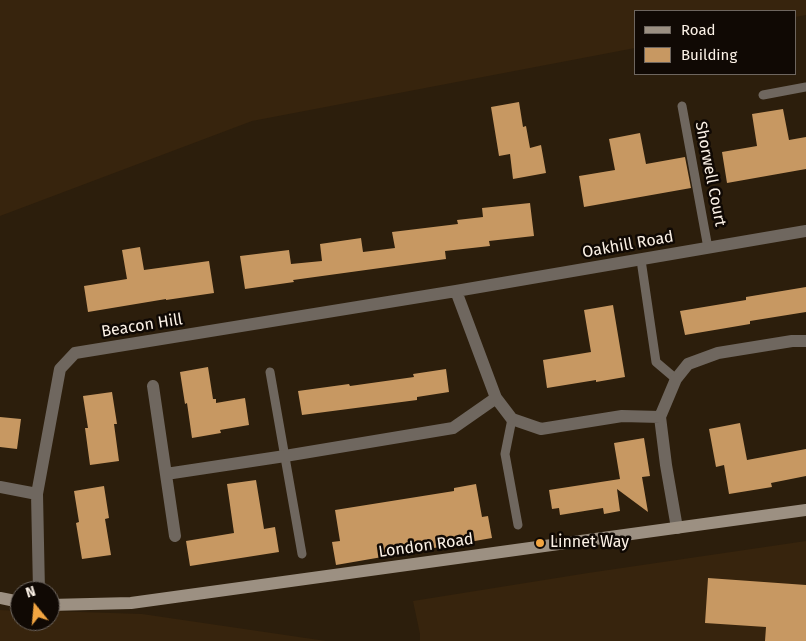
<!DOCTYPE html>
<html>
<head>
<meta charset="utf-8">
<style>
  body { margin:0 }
  #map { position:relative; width:806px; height:641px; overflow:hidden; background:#2c1e0c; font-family:"Fira Sans",sans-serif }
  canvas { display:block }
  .legend { position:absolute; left:634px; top:10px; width:162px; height:65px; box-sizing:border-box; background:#100904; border:1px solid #6e665f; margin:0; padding:6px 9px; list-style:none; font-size:15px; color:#fcf2e7 }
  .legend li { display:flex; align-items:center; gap:10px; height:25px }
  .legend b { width:25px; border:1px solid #6e665f }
  .north { position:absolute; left:10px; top:581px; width:50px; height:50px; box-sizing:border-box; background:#100904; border:1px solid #6e665f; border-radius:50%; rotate:343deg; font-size:14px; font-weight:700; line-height:20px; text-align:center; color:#fcf2e7 }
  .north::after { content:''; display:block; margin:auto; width:18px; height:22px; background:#f2a541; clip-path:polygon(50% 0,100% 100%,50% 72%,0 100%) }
</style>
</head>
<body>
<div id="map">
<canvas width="806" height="641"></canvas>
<ul class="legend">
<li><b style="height:6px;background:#9c9082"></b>Road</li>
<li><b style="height:14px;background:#c79862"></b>Building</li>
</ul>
<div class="north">N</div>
</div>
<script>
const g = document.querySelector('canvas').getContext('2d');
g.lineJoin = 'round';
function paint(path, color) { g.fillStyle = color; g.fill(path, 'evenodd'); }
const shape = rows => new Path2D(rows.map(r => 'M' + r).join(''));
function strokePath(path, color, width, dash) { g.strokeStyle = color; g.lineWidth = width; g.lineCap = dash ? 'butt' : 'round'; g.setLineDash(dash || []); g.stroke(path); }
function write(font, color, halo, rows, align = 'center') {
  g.font = font + ' "Fira Sans",sans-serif'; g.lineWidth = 5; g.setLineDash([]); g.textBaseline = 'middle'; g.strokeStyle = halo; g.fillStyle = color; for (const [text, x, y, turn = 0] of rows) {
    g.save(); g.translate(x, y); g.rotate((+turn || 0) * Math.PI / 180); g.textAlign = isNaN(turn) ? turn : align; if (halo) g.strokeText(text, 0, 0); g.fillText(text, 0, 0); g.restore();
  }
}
paint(shape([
  [0,0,806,0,806,15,795,17,795,11,635,11,635,48,252,121,0,216],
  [806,541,806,641,420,641,420,634,413,601,588,573],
  [0,610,20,611,20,621,50,621,50,611,142,614,326,641,0,641]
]), '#37240d');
paint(shape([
  [519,102,523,127,526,126,530,148,541,145,546,173,513,179,510,154,499,156,491,107],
  [783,109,789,140,806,137,806,169,727,183,722,152,757,146,752,114],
  [640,133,646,164,685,157,691,188,584,207,579,176,615,170,609,139],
  [530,203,534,236,489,241,490,246,445,251,446,259,293,280,294,282,245,289,240,256,289,250,291,264,322,261,320,244,361,238,363,252,395,248,392,232,458,224,457,220,483,217,482,208],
  [140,247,144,270,209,261,214,293,166,300,166,299,88,312,84,286,127,279,122,250],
  [806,287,806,312,750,321,750,324,685,335,680,311,746,300,746,297],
  [613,305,625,377,596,382,596,380,547,388,543,360,591,352,584,310],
  [208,367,213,399,216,399,216,403,245,398,249,425,220,430,221,433,192,438,187,403,185,404,180,372],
  [446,369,449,392,417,397,417,400,302,415,298,391,349,384,350,386,414,377,413,374],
  [112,392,117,424,114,424,119,461,90,465,85,428,88,428,83,396],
  [0,417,21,419,17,449,0,447],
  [740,423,747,460,806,449,806,476,771,483,772,487,729,494,724,465,716,467,709,429],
  [644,438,650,476,642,477,648,512,617,489,620,511,604,514,603,508,560,515,559,508,552,509,549,490,620,479,614,443],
  [256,480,264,529,275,527,279,552,190,566,186,541,234,533,227,484],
  [476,484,482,517,488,516,492,538,336,565,332,542,340,541,335,510,454,491,454,488],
  [104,486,109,518,105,519,111,555,82,559,76,523,79,522,74,491],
  [708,578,806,585,806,641,765,641,766,627,705,623]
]), '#c79862');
strokePath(shape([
  [763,95,806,87],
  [682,106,708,248],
  [641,260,656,362,676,379],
  [270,372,302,554],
  [512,419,505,454,518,525]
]), '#6f675f', 9);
strokePath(shape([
  [456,291,496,398,512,419,541,429,622,416,660,417,666,465,677,528],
  [153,386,175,536],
  [660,417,676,379,688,364,718,353,792,341,806,341],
  [166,474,285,456,453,428,496,398],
  [0,487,37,494],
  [39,591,37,494,60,369,75,353,456,291,806,231]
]), '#6f675f', 12);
strokePath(shape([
  [0,598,20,602],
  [50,605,131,603,806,510]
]), '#9c9082', 12);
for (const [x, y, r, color] of [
  [540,543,5,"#f2a541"]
]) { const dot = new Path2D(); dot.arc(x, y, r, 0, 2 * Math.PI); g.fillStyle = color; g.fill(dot); strokePath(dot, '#100904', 2); }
write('16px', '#fcf2e7', '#100904', [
  ["Shorwell Court",710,174,79],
  ["Oakhill Road",628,245,-10],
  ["Beacon Hill",142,326,-9],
  ["London Road",426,546,-8]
]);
write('16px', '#fcf2e7', '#100904', [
  ["Linnet Way",550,543]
], 'left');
</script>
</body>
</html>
